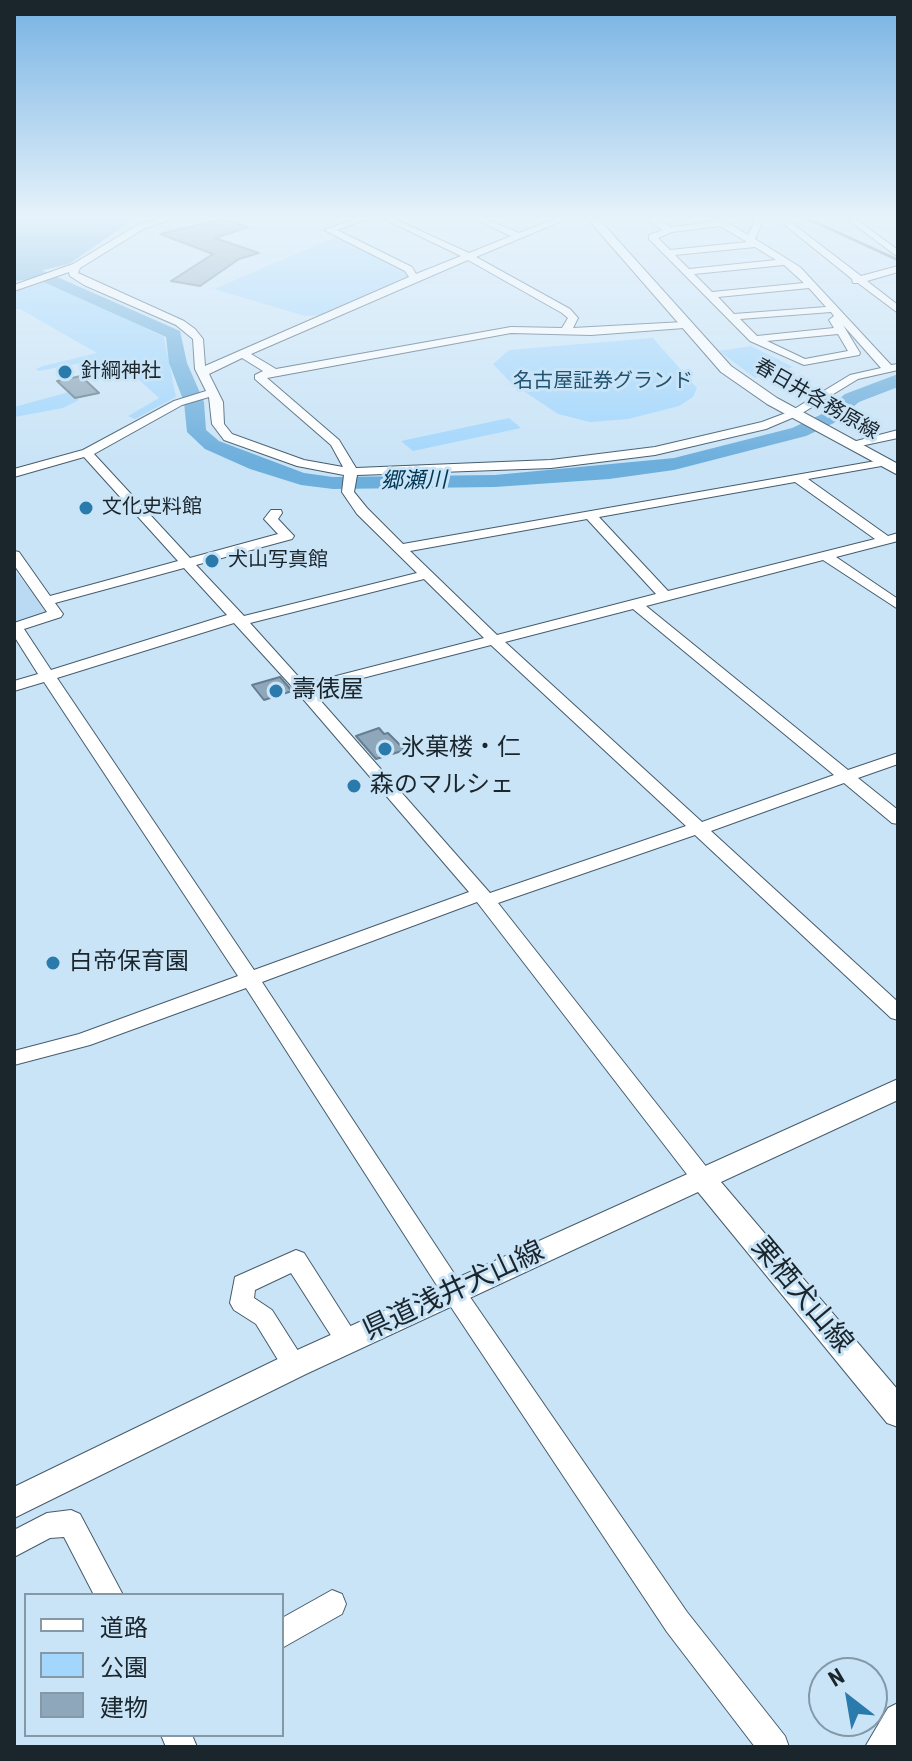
<!DOCTYPE html>
<html>
<head>
<meta charset="utf-8">
<style>
  body { margin:0 }
  #map { position:relative; width:912px; height:1761px; overflow:hidden; background:#cae4f7; font-family:"Roboto Condensed","Noto Sans JP",sans-serif }
  canvas { display:block }
  .frame { position:absolute; inset:0; border:16px solid #1b252c; pointer-events:none }
  .legend { position:absolute; left:24px; top:1593px; width:260px; height:144px; box-sizing:border-box; background:#cae4f7; border:2px solid #8498a6; margin:0; padding:10px 14px; list-style:none; font-size:24px; color:#1b252c }
  .legend li { display:flex; align-items:center; gap:16px; height:40px }
  .legend b { width:40px; border:2px solid #8498a6 }
  .north { position:absolute; left:808px; top:1657px; width:80px; height:80px; box-sizing:border-box; background:#cae4f7; border:2px solid #8498a6; border-radius:50%; rotate:329deg; font-size:22px; font-weight:700; line-height:32px; text-align:center; color:#1b252c }
  .north::after { content:''; display:block; margin:auto; width:28px; height:36px; background:#2a7aac; clip-path:polygon(50% 0,100% 100%,50% 72%,0 100%) }
</style>
</head>
<body>
<div id="map">
<canvas width="912" height="1761"></canvas>
<div class="frame"></div>
<ul class="legend">
<li><b style="height:10px;background:#fff"></b>道路</li>
<li><b style="height:22px;background:#a3d6fc"></b>公園</li>
<li><b style="height:22px;background:#8fa7ba"></b>建物</li>
</ul>
<div class="north">N</div>
</div>
<script>
const g = document.querySelector('canvas').getContext('2d');
g.lineJoin = 'round';
function paint(path, color) { g.fillStyle = color; g.fill(path, 'evenodd'); }
const shape = rows => new Path2D(rows.map(r => 'M' + r).join(''));
function strokePath(path, color, width, dash) { g.strokeStyle = color; g.lineWidth = width; g.lineCap = dash ? 'butt' : 'round'; g.setLineDash(dash || []); g.stroke(path); }
function write(font, color, halo, rows, align = 'center') {
  g.font = font + ' "Roboto Condensed","Noto Sans JP",sans-serif'; g.lineWidth = 6; g.setLineDash([]); g.textBaseline = 'middle'; g.strokeStyle = halo; g.fillStyle = color; for (const [text, x, y, turn = 0] of rows) {
    g.save(); g.translate(x, y); g.rotate((+turn || 0) * Math.PI / 180); g.textAlign = isNaN(turn) ? turn : align; if (halo) g.strokeText(text, 0, 0); g.fillText(text, 0, 0); g.restore();
  }
}
paint(shape([
  [14,570,48,611,14,624]
]), '#badaf3');
paint(shape([
  [338,236,400,268,410,278,325,315,305,316,214,289],
  [47,281,164,337,176,397,135,419,128,416,159,398,138,379,114,378,93,361,38,371,36,369,43,366,97,353,20,309,14,309,14,291],
  [653,338,697,388,693,397,679,406,628,419,590,422,558,414,510,382,493,364,509,350],
  [751,346,793,367,755,378,719,351],
  [69,392,79,400,63,408,14,417,14,407],
  [509,418,521,428,413,451,401,441]
]), '#a3d6fc');
paint(shape([
  [14,217,137,217,69,264,14,277]
]), '#6caedc');
paint(shape([
  [39,269,180,331,187,363,204,402,206,430,219,441,304,473,333,477,495,475,674,458,792,428,820,415,845,394,898,374,898,387,859,402,834,423,806,436,674,470,609,479,495,487,333,489,301,485,250,469,205,449,187,432,184,402,169,363,166,337,37,279,14,281,14,271,39,269]
]), '#6caedc');
const building = shape([
  [223,219,248,227,215,238,259,253,239,259,200,286,171,281,213,254,160,234,223,219],
  [81,376,99,393,75,398,57,381,81,376],
  [280,677,292,691,264,700,252,685,280,677],
  [379,728,384,734,388,733,405,750,376,759,356,736,379,728]
]);
paint(building, '#8fa7ba');
strokePath(building, '#667e8f', 2);
const minor = shape([
  [166,217,178,217,145,228,80,268,78,273,184,321,195,329,203,339,205,366,409,277,405,271,324,230,360,217,372,217,337,230,412,267,416,274,461,256,380,217,390,217,469,253,511,236,470,217,481,217,519,233,560,217,571,217,476,257,570,309,578,318,573,328,684,322,689,325,684,328,591,335,511,333,267,378,339,440,356,468,551,460,655,447,762,422,791,411,850,375,881,368,843,325,860,353,859,355,804,365,750,341,649,239,649,235,663,230,643,217,653,217,671,227,713,222,708,217,718,217,748,235,754,223,752,217,760,217,762,223,755,239,800,267,891,365,898,364,898,370,858,379,799,415,766,429,655,455,551,468,357,475,354,492,367,508,403,544,887,459,887,465,808,479,888,536,898,533,898,541,836,557,898,599,898,609,823,560,646,606,848,770,898,753,898,764,858,778,898,810,898,824,892,823,844,783,711,831,898,1002,898,1020,891,1018,695,835,498,903,712,1174,715,1180,712,1186,704,1189,696,1186,477,902,262,982,461,1284,687,1612,785,1736,789,1747,755,1747,667,1632,445,1298,246,988,90,1045,14,1065,14,1051,79,1034,238,976,44,682,14,691,14,681,38,674,14,636,14,623,47,612,14,565,14,551,19,552,50,596,178,561,84,457,14,477,14,469,83,450,174,401,206,391,195,369,193,339,176,325,84,285,70,276,69,272,14,291,14,285,73,264,139,224,166,217],
  [720,226,747,242,670,250,658,238,672,232,720,226],
  [755,247,776,260,689,269,675,255,755,247],
  [468,260,562,313,568,318,562,328,511,327,276,369,251,354,468,260],
  [784,265,804,283,712,292,694,274,784,265],
  [809,288,826,307,734,314,718,297,809,288],
  [831,312,834,316,829,320,834,328,757,336,740,319,831,312],
  [838,334,848,351,805,359,767,341,838,334],
  [242,358,263,371,255,375,255,379,331,445,343,467,304,460,232,434,224,424,223,402,209,374,242,358],
  [209,397,212,424,224,440,297,466,344,475,342,492,357,514,417,573,244,616,196,565,292,539,294,536,278,519,282,513,281,510,271,510,264,519,278,534,190,558,94,454,182,405,209,397],
  [795,482,875,539,668,591,599,517,795,482],
  [587,519,656,594,497,635,410,551,587,519],
  [184,568,227,615,51,670,24,629,61,617,63,614,55,603,184,568],
  [424,579,484,638,305,684,250,623,424,579],
  [633,609,834,775,702,822,505,642,633,609],
  [234,623,297,692,469,892,254,970,57,678,234,623],
  [491,645,686,826,490,893,312,691,491,645],
  [775,217,784,217,861,276,898,266,898,272,867,281,898,305,898,313,858,283,853,283,852,279,775,217],
  [844,217,853,217,898,250,898,257,844,217],
  [898,430,898,438,851,448,845,444,898,430],
  [296,1250,304,1253,360,1341,357,1348,348,1352,339,1348,291,1273,255,1290,254,1298,272,1310,307,1365,304,1373,295,1376,286,1373,256,1324,234,1310,230,1303,235,1277,296,1250],
  [71,1510,80,1514,123,1595,94,1595,64,1537,50,1538,14,1557,14,1530,47,1513,71,1510],
  [332,1590,342,1594,346,1604,342,1614,282,1648,282,1618,332,1590],
  [898,1703,897,1747,865,1747,888,1708,898,1703],
  [161,1735,192,1735,197,1747,166,1747,161,1735]
]);
const major = shape([
  [586,217,597,217,731,366,777,398,898,464,898,475,767,404,721,372,586,217],
  [898,1079,898,1100,721,1182,898,1390,898,1427,887,1423,698,1192,306,1374,14,1518,14,1487,284,1356,898,1079]
]);
strokePath(minor, '#465c6d', 2);
strokePath(major, '#465c6d', 2);
paint(minor, '#fff');
paint(major, '#fff');
strokePath(shape([
  [804,217,898,260]
]), '#5b6b76', 3);
const sky = g.createLinearGradient(0, 0, 0, 463);
sky.addColorStop(0, '#76b2e3');
sky.addColorStop(0.47, '#e7f3fb');
sky.addColorStop(1, '#e7f3fb00');
g.fillStyle = sky;
g.fillRect(0, 0, 912, 463);
for (const [x, y, r, color] of [
  [65,372,8,"#2a7aac"],
  [86,508,8,"#2a7aac"],
  [212,561,8,"#2a7aac"],
  [276,691,8,"#2a7aac"],
  [385,749,8,"#2a7aac"],
  [354,786,8,"#2a7aac"],
  [53,963,8,"#2a7aac"]
]) { const dot = new Path2D(); dot.arc(x, y, r, 0, 2 * Math.PI); g.fillStyle = color; g.fill(dot); strokePath(dot, '#cae4f7', 3); }
write('20px', '#1b252c', '#cae4f7', [
  ["針綱神社",81,372],
  ["文化史料館",102,508],
  ["犬山写真館",228,561]
], 'left');
write('20px', '#215373', '#cae4f7', [
  ["名古屋証券グランド",603,382]
]);
write('20px', '#1b252c', '#cae4f7', [
  ["春日井各務原線",816,400,30]
]);
write('italic 22px', '#003755', '#cae4f7', [
  ["郷瀬川",414,482,-1]
]);
write('24px', '#1b252c', '#cae4f7', [
  ["壽俵屋",292,691],
  ["氷菓楼・仁",401,749],
  ["森のマルシェ",370,786],
  ["白帝保育園",69,963]
], 'left');
write('28px', '#1b252c', '#cae4f7', [
  ["県道浅井犬山線",454,1292,-25],
  ["栗栖犬山線",801,1296,50]
]);
</script>
</body>
</html>
